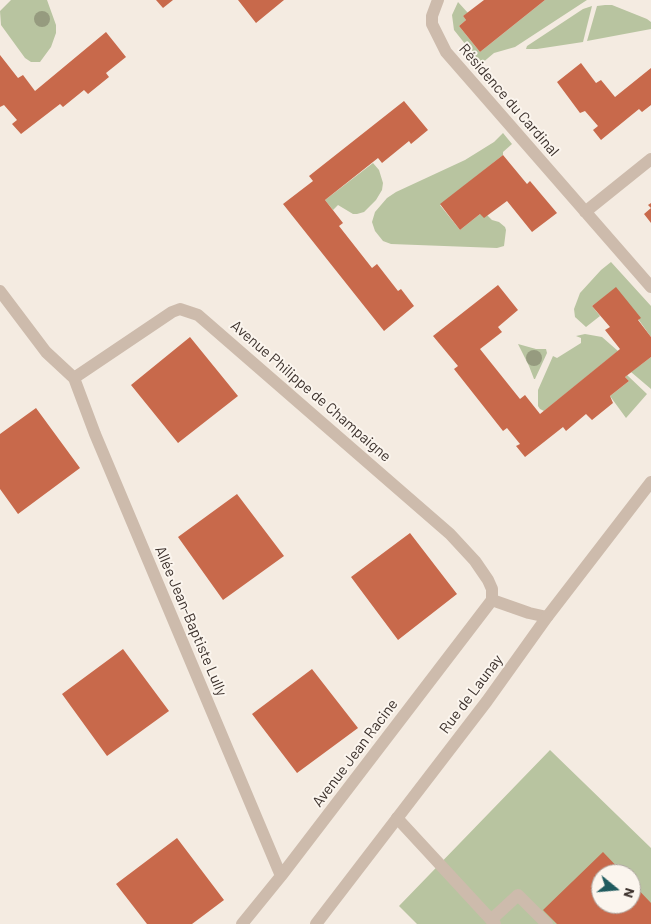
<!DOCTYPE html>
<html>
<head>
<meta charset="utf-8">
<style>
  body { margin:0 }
  #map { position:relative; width:651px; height:924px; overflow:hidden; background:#f4ebe1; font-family:Barlow,sans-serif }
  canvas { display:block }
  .north { position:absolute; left:591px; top:864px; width:50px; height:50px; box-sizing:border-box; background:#fbf5ee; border:1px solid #aea6a0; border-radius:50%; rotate:107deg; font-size:14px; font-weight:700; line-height:20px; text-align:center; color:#3b302b }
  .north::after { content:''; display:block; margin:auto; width:18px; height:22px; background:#1f5a5e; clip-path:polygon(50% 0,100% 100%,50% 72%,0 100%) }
</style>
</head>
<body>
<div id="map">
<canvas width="651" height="924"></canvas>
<div class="north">N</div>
</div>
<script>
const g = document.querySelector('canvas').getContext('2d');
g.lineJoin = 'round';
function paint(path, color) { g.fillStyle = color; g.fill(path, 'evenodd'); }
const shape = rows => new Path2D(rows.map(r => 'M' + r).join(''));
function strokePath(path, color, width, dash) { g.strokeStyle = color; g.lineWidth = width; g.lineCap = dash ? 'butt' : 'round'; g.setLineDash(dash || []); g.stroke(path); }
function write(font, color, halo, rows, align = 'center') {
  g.font = font + ' Barlow,sans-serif'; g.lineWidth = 4; g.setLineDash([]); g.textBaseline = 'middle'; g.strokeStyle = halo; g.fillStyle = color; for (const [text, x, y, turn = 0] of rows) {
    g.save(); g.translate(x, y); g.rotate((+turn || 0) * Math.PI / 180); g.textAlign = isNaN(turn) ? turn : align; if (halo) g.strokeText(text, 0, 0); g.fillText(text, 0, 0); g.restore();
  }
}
paint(shape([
  [11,0,47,0,56,25,56,33,51,47,40,62,31,62,25,58,1,25,0,11],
  [545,0,587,0,515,47,494,53,481,64,454,30,452,15,458,2,468,13,463,16,466,20,459,26,480,52],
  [605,5,612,5,647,19,651,22,651,29,587,41,597,6],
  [592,6,583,42,537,49,526,49,527,46,583,9],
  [503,133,512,144,503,152,503,155,440,205,460,230,480,214,487,215,492,220,499,222,505,227,506,230,504,246,497,248,391,244,383,241,375,231,372,222,375,212,387,198,396,192,465,160,494,142],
  [373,163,379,170,383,183,382,190,376,200,364,212,357,214,353,214,338,205,333,210,325,200],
  [611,262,651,306,651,337,616,288,592,306,600,316,586,327,575,317,574,309,580,293,601,270],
  [585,334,602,337,618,351,544,411,540,409,538,406,538,390,553,356,557,358,581,343,581,338,576,336],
  [518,344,536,349,546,349,547,353,535,379,534,379,529,366],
  [651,357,651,389,631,372],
  [627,375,647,394,626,418,610,396,629,381,625,377],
  [550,750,651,848,651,924,417,924,399,906],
  [601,874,631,874,631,904,601,904]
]), '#b8c4a0');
paint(shape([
  [156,0,173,0,163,8],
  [238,0,284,0,256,23],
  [484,0,545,0,480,52,459,26,466,20,463,16],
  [106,32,126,57,106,73,109,77,88,94,84,90,63,107,60,104,21,134,12,124,17,120,4,105,0,107,0,55,18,78,23,75,35,91],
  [581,63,596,83,601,80,615,97,651,68,651,105,642,112,639,109,601,140,593,130,598,126,585,111,580,113,557,82],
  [404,101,428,130,411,144,409,141,382,163,378,158,325,200,343,223,339,226,372,268,377,264,398,291,401,289,414,306,384,331,283,204,313,181,309,176],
  [503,155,527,184,530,181,557,213,532,232,507,201,484,218,480,214,460,230,440,204],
  [651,203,651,223,644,214,651,208,648,205],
  [498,285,518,310,498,327,502,332,480,349,520,399,525,395,540,414,620,349,605,330,610,327,592,306,616,287,641,318,638,320,651,337,651,357,625,377,629,381,610,396,613,403,592,420,586,414,566,431,563,427,525,457,516,446,520,444,507,428,503,431,454,369,458,366,433,336],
  [190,337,238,396,178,443,131,385],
  [36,408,80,468,18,514,0,489,0,434],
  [237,494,284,556,223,600,178,537],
  [410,533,457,594,398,640,351,577],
  [123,649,169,711,107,756,62,694],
  [312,669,358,728,297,773,252,714],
  [177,838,224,900,192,924,147,924,116,884],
  [603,852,624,874,601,874,601,904,631,904,631,882,651,903,651,924,557,924,543,910]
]), '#c8694b');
strokePath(shape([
  [438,0,432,16,432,24,446,52,651,287],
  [585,212,651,159],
  [0,291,46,352,74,378,95,434,281,876],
  [74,378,172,312,180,309,198,315,450,534,475,561,488,580,492,589,492,600],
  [492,600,529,613,547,617],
  [397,818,495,924],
  [491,920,518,895,547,924],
  [242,924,281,876,492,600]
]), '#cdbbac', 12);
strokePath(shape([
  [316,924,487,701,547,617,651,482]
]), '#cdbbac', 12);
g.fillStyle = '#969b7f';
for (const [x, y] of [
  [42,19],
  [534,358]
]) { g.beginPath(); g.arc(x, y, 8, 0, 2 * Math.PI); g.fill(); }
write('15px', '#3b302b', '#fbf5ee', [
  ["Résidence du Cardinal",509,100,49],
  ["Avenue Philippe de Champaigne",311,391,41],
  ["Allée Jean-Baptiste Lully",191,621,67],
  ["Rue de Launay",471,694,-53],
  ["Avenue Jean Racine",355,753,-53]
]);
</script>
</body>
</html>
